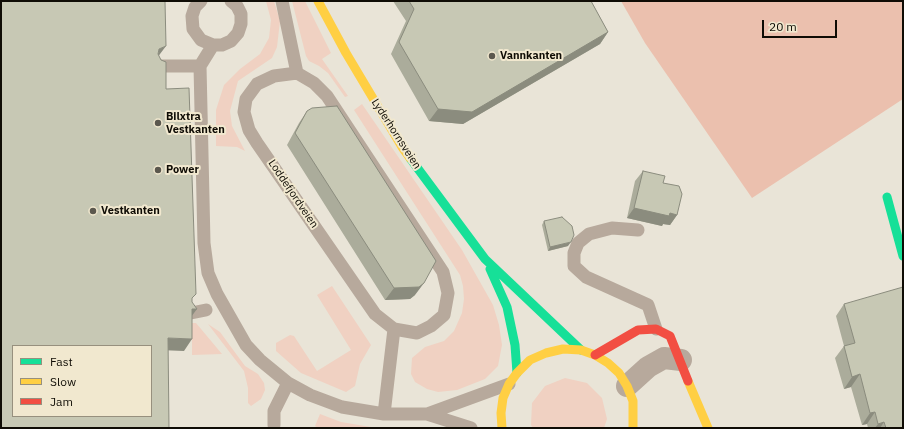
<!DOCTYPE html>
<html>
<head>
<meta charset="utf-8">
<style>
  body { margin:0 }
  #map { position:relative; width:904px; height:429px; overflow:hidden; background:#e9e4d7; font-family:"IBM Plex Sans",sans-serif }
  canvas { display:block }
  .frame { position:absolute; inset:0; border:2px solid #0f0c05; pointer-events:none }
  .legend { position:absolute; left:12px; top:345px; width:140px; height:72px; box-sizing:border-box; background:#f1e8cf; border:1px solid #97907e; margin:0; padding:5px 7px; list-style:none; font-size:12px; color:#0f0c05 }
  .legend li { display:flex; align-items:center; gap:8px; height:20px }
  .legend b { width:20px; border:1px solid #97907e }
  .scale { position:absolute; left:762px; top:20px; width:75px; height:18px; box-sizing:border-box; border:2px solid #0f0c05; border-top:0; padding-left:5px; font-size:12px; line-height:14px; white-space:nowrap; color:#0f0c05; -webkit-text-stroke:3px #f1e8cf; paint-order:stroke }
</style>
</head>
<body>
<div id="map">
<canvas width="904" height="429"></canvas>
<div class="frame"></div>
<ul class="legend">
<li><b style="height:5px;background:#16e098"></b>Fast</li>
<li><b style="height:5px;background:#ffcf43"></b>Slow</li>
<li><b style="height:5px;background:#f24e42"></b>Jam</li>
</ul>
<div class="scale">20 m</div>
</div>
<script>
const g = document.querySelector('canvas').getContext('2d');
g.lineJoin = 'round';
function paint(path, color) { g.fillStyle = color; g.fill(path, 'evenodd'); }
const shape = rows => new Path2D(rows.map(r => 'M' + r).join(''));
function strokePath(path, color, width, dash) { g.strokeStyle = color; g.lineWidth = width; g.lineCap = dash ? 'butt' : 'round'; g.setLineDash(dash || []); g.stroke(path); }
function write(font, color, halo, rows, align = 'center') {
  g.font = font + ' "IBM Plex Sans",sans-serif'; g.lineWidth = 4; g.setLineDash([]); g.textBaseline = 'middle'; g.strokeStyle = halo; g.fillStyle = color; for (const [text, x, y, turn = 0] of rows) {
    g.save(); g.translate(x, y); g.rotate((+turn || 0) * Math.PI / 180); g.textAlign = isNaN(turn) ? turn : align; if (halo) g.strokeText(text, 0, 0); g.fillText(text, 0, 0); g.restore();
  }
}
paint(shape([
  [266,1,274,1,280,21,277,47,272,58,238,81,230,111,232,126,245,151,237,147,216,146,216,110,224,85,240,69,260,54,269,38,271,20],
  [292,1,305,1,331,53,322,59,348,96,345,97,328,73,319,66,309,61,306,56],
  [362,104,462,250,493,305,499,325,502,345,498,366,485,379,457,390,438,392,427,389,415,382,411,374,412,358,425,347,444,341,454,331,462,313,464,299,463,286,460,275,354,110],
  [332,286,371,345,360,364,355,386,346,392,301,373,276,351,276,343,290,335,294,336,317,371,351,350,317,295],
  [192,323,196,323,222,354,192,355],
  [208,324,220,332,245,366,258,374,264,383,265,390,261,399,251,406,248,403,248,388,244,371],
  [565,378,587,383,602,398,607,419,604,428,533,428,531,425,532,403,545,386],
  [320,414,341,422,377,428,318,428,315,426]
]), '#f0d1c2');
paint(shape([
  [621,1,903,1,903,99,752,198,645,43]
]), '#ebc0ae');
strokePath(shape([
  [201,1,195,7,192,16,193,29,201,40,213,45,222,45,231,41,238,33,241,24,241,14,237,6,231,1],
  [282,1,297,73],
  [213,45,200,66,204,243,208,273,217,294,246,345,260,360,288,383,310,395,342,407,384,414,427,414,471,428],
  [157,66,200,66],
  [297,73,314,83,327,96,443,272,448,293,444,315,431,326,417,333,394,329,375,314,257,143,249,130,244,112,246,99,257,84,274,76,297,73],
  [638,230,612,228,589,234,578,243,574,253,574,266,586,277,648,305,656,329],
  [191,313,206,310],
  [384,414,394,329],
  [427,414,509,384],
  [274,425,274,411,288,383]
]), '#b7a99c', 13);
strokePath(shape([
  [627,386,648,367,664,358,681,360]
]), '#b7a99c', 22);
strokePath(shape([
  [410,158,485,259,581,350],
  [887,197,903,256],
  [490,269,507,307,515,345,517,373]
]), '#16e098', 9);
strokePath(shape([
  [318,1,346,53,402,147,410,158],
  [688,381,708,428],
  [502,428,501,413,503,398,509,384,517,373,530,360,546,353,563,349,581,350,595,355,608,363,619,373,627,386,633,401,633,428]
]), '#ffcf43', 9);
strokePath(shape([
  [595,355,638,330,656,329,670,336,688,381]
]), '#f24e42', 9);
paint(shape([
  [393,1,591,1,608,32,600,44,463,124,429,121,391,54,406,21],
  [307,111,415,295,410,299,385,300,287,145,299,123],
  [643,171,663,183,677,215,670,225,663,224,662,226,627,218,635,181],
  [544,221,568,246,548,251,542,225],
  [844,304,903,428,868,428,867,424,862,425,851,387,844,389,835,358,844,346,836,316]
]), '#abac9b');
paint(shape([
  [608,32,600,44,463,124,429,121,438,109],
  [166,46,157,58,159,49],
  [634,208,670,213,677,215,670,225,663,224,662,226,627,218],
  [571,242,568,246,548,251,550,247],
  [424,283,415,295,410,299,385,300,394,288],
  [192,309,197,309,188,321],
  [168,338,192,339,184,351,159,350],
  [860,374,851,387,844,389,852,377],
  [875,412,867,424,862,425,870,413],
  [884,422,880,428,875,428,878,424]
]), '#8b8c7e');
const building = shape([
  [1,1,165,1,166,46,159,49,158,54,161,60,166,62,166,89,189,88,196,294,192,298,192,302,197,309,192,309,192,339,168,338,169,428,1,428,1,1],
  [13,346,151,346,151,416,13,416,13,346],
  [409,1,591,1,608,32,472,112,438,109,399,42,414,9,409,1],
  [337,106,436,261,424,283,419,287,394,288,295,133,307,111,312,108,337,106],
  [643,171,665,176,663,183,679,186,682,194,677,215,670,213,669,216,634,208,643,171],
  [562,217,572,226,574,235,571,242,550,247,544,221,562,217],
  [903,287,903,428,886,428,884,422,878,424,875,412,870,413,860,374,852,377,844,346,855,343,844,304,903,287]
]);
paint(building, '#c7c8b4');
strokePath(building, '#8b8c7e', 1);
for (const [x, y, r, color] of [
  [492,56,4,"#5b584e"],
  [158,123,4,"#5b584e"],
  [158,170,4,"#5b584e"],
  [93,211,4,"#5b584e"]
]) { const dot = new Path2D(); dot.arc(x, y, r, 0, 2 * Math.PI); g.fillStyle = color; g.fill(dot); strokePath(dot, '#f1e8cf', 1.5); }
write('bold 11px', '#0f0c05', '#f1e8cf', [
  ["Vannkanten",500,56],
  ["Bilxtra",166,117],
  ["Vestkanten",166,130],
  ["Power",166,170],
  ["Vestkanten",101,211]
], 'left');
write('11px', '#0f0c05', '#f1e8cf', [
  ["Lyderhornsveien",396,134,57],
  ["Loddefjordveien",293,194,56]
]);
</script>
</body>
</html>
